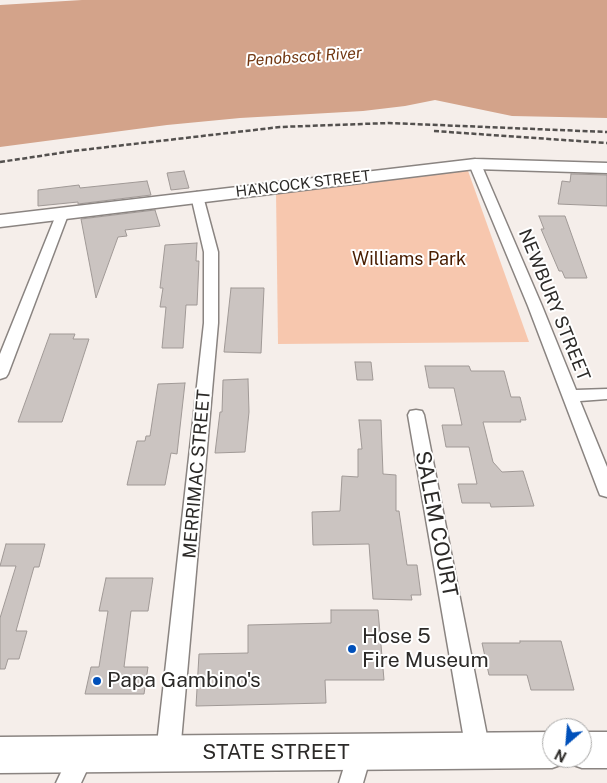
<!DOCTYPE html>
<html>
<head>
<meta charset="utf-8">
<style>
  body { margin:0 }
  #map { position:relative; width:607px; height:783px; overflow:hidden; background:#f5eeea; font-family:"Public Sans",sans-serif }
  canvas { display:block }
  .north { position:absolute; left:542px; top:718px; width:50px; height:50px; box-sizing:border-box; background:#fff; border:1px solid #abaaa9; border-radius:50%; rotate:207deg; font-size:14px; font-weight:700; line-height:20px; text-align:center; color:#2c2a28 }
  .north::after { content:''; display:block; margin:auto; width:18px; height:22px; background:#0050ba; clip-path:polygon(50% 0,100% 100%,50% 72%,0 100%) }
</style>
</head>
<body>
<div id="map">
<canvas width="607" height="783"></canvas>
<div class="north">N</div>
</div>
<script>
const g = document.querySelector('canvas').getContext('2d');
g.lineJoin = 'round';
function paint(path, color) { g.fillStyle = color; g.fill(path, 'evenodd'); }
const shape = rows => new Path2D(rows.map(r => 'M' + r).join(''));
function strokePath(path, color, width, dash) { g.strokeStyle = color; g.lineWidth = width; g.lineCap = dash ? 'butt' : 'round'; g.setLineDash(dash || []); g.stroke(path); }
function write(font, color, halo, rows, align = 'center') {
  g.font = font + ' "Public Sans",sans-serif'; g.lineWidth = 4; g.setLineDash([]); g.textBaseline = 'middle'; g.strokeStyle = halo; g.fillStyle = color; for (const [text, x, y, turn = 0] of rows) {
    g.save(); g.translate(x, y); g.rotate((+turn || 0) * Math.PI / 180); g.textAlign = isNaN(turn) ? turn : align; if (halo) g.strokeText(text, 0, 0); g.fillText(text, 0, 0); g.restore();
  }
}
paint(shape([
  [467,168,529,342,278,344,276,191]
]), '#f7c7ae');
paint(shape([
  [82,0,607,0,607,118,512,116,435,100,405,106,363,111,240,118,167,125,0,147,0,5]
]), '#d3a38a');
const building = shape([
  [184,171,189,188,171,190,167,173,184,171],
  [571,174,607,175,607,206,558,204,562,181,570,182,571,174],
  [147,181,151,195,78,204,78,202,38,206,38,190,79,185,80,188,147,181],
  [155,210,160,226,125,230,127,236,118,237,96,298,81,219,155,210],
  [539,216,565,216,587,278,565,278,562,271,559,271,541,229,544,229,539,216],
  [197,243,196,261,199,261,197,305,186,305,183,348,162,348,166,307,160,307,163,288,160,288,165,245,197,243],
  [231,288,264,288,261,353,224,352,231,288],
  [50,334,75,334,73,339,89,339,62,422,18,422,50,334],
  [355,362,371,362,373,380,357,380,355,362],
  [425,366,469,366,471,371,504,371,511,397,520,397,526,420,520,420,521,422,483,422,493,462,502,472,523,471,534,506,491,507,490,503,462,503,458,484,477,484,469,447,446,447,442,425,462,425,454,388,429,388,425,366],
  [248,379,249,412,245,452,215,453,220,412,222,412,223,380,248,379],
  [185,383,177,454,171,453,165,485,127,485,137,441,145,441,146,436,150,436,158,384,185,383],
  [359,420,381,420,383,474,396,475,396,511,399,511,407,565,417,565,421,595,411,595,412,600,373,599,369,544,313,545,312,512,340,511,342,476,358,477,358,449,362,449,359,420],
  [6,544,45,544,39,567,34,567,16,631,27,631,19,659,8,659,5,669,0,669,0,618,16,566,0,566,6,544],
  [106,578,153,578,148,611,131,611,124,667,148,667,144,694,85,694,91,667,99,667,108,611,99,611,106,578],
  [331,610,378,610,384,680,325,680,326,703,196,706,199,654,248,653,248,625,331,623,331,610],
  [520,641,561,641,574,690,531,690,527,675,489,675,482,643,520,643,520,641]
]);
paint(building, '#cbc4c1');
strokePath(building, '#a09996', 1);
const street = shape([
  [475,161,481,164,542,306,576,390,607,389,607,399,580,401,607,467,607,497,600,495,598,490,528,306,469,164,475,161],
  [197,192,203,196,218,252,218,323,180,753,177,761,168,764,159,761,156,753,204,323,204,252,191,196,197,192],
  [62,211,68,215,8,374,6,377,0,379,0,354,56,215,62,211],
  [416,410,422,411,424,415,490,751,487,759,478,762,469,759,466,751,408,415,410,411,416,410],
  [360,741,369,744,372,752,363,783,339,783,351,744,360,741],
  [82,744,91,747,94,755,81,783,56,783,73,747,82,744]
]);
const primary = shape([
  [475,159,607,163,607,173,475,169,0,227,0,215,475,159],
  [552,732,552,758,582,758,582,732,607,732,607,768,582,768,568,763,567,760,566,763,552,768,0,773,0,737,552,732]
]);
strokePath(street, '#8a8481', 3);
strokePath(primary, '#8a8481', 3);
paint(street, '#fff');
paint(primary, '#fff');
strokePath(shape([
  [434,131,607,143],
  [0,162,73,151,280,127,389,123,607,132]
]), '#53504e', 2.5, [5, 2.5]);
for (const [x, y, r, color] of [
  [352,649,5,"#0050ba"],
  [97,681,5,"#0050ba"]
]) { const dot = new Path2D(); dot.arc(x, y, r, 0, 2 * Math.PI); g.fillStyle = color; g.fill(dot); strokePath(dot, '#fff', 2); }
write('15px', '#2c2a28', '#fff', [
  ["HANCOCK STREET",303,184,-7]
]);
write('italic 16px', '#723711', '#fff', [
  ["Penobscot River",304,57,-4]
]);
write('18px', '#481c00', '#fff', [
  ["Williams Park",409,259]
]);
write('18px', '#2c2a28', '#fff', [
  ["NEWBURY STREET",554,305,68],
  ["MERRIMAC STREET",197,474,-85]
]);
write('21px', '#2c2a28', '#fff', [
  ["SALEM COURT",436,524,79],
  ["STATE STREET",276,753]
]);
write('21px', '#2c2a28', '#fff', [
  ["Hose 5",362,637],
  ["Fire Museum",362,661],
  ["Papa Gambino's",107,681]
], 'left');
</script>
</body>
</html>
